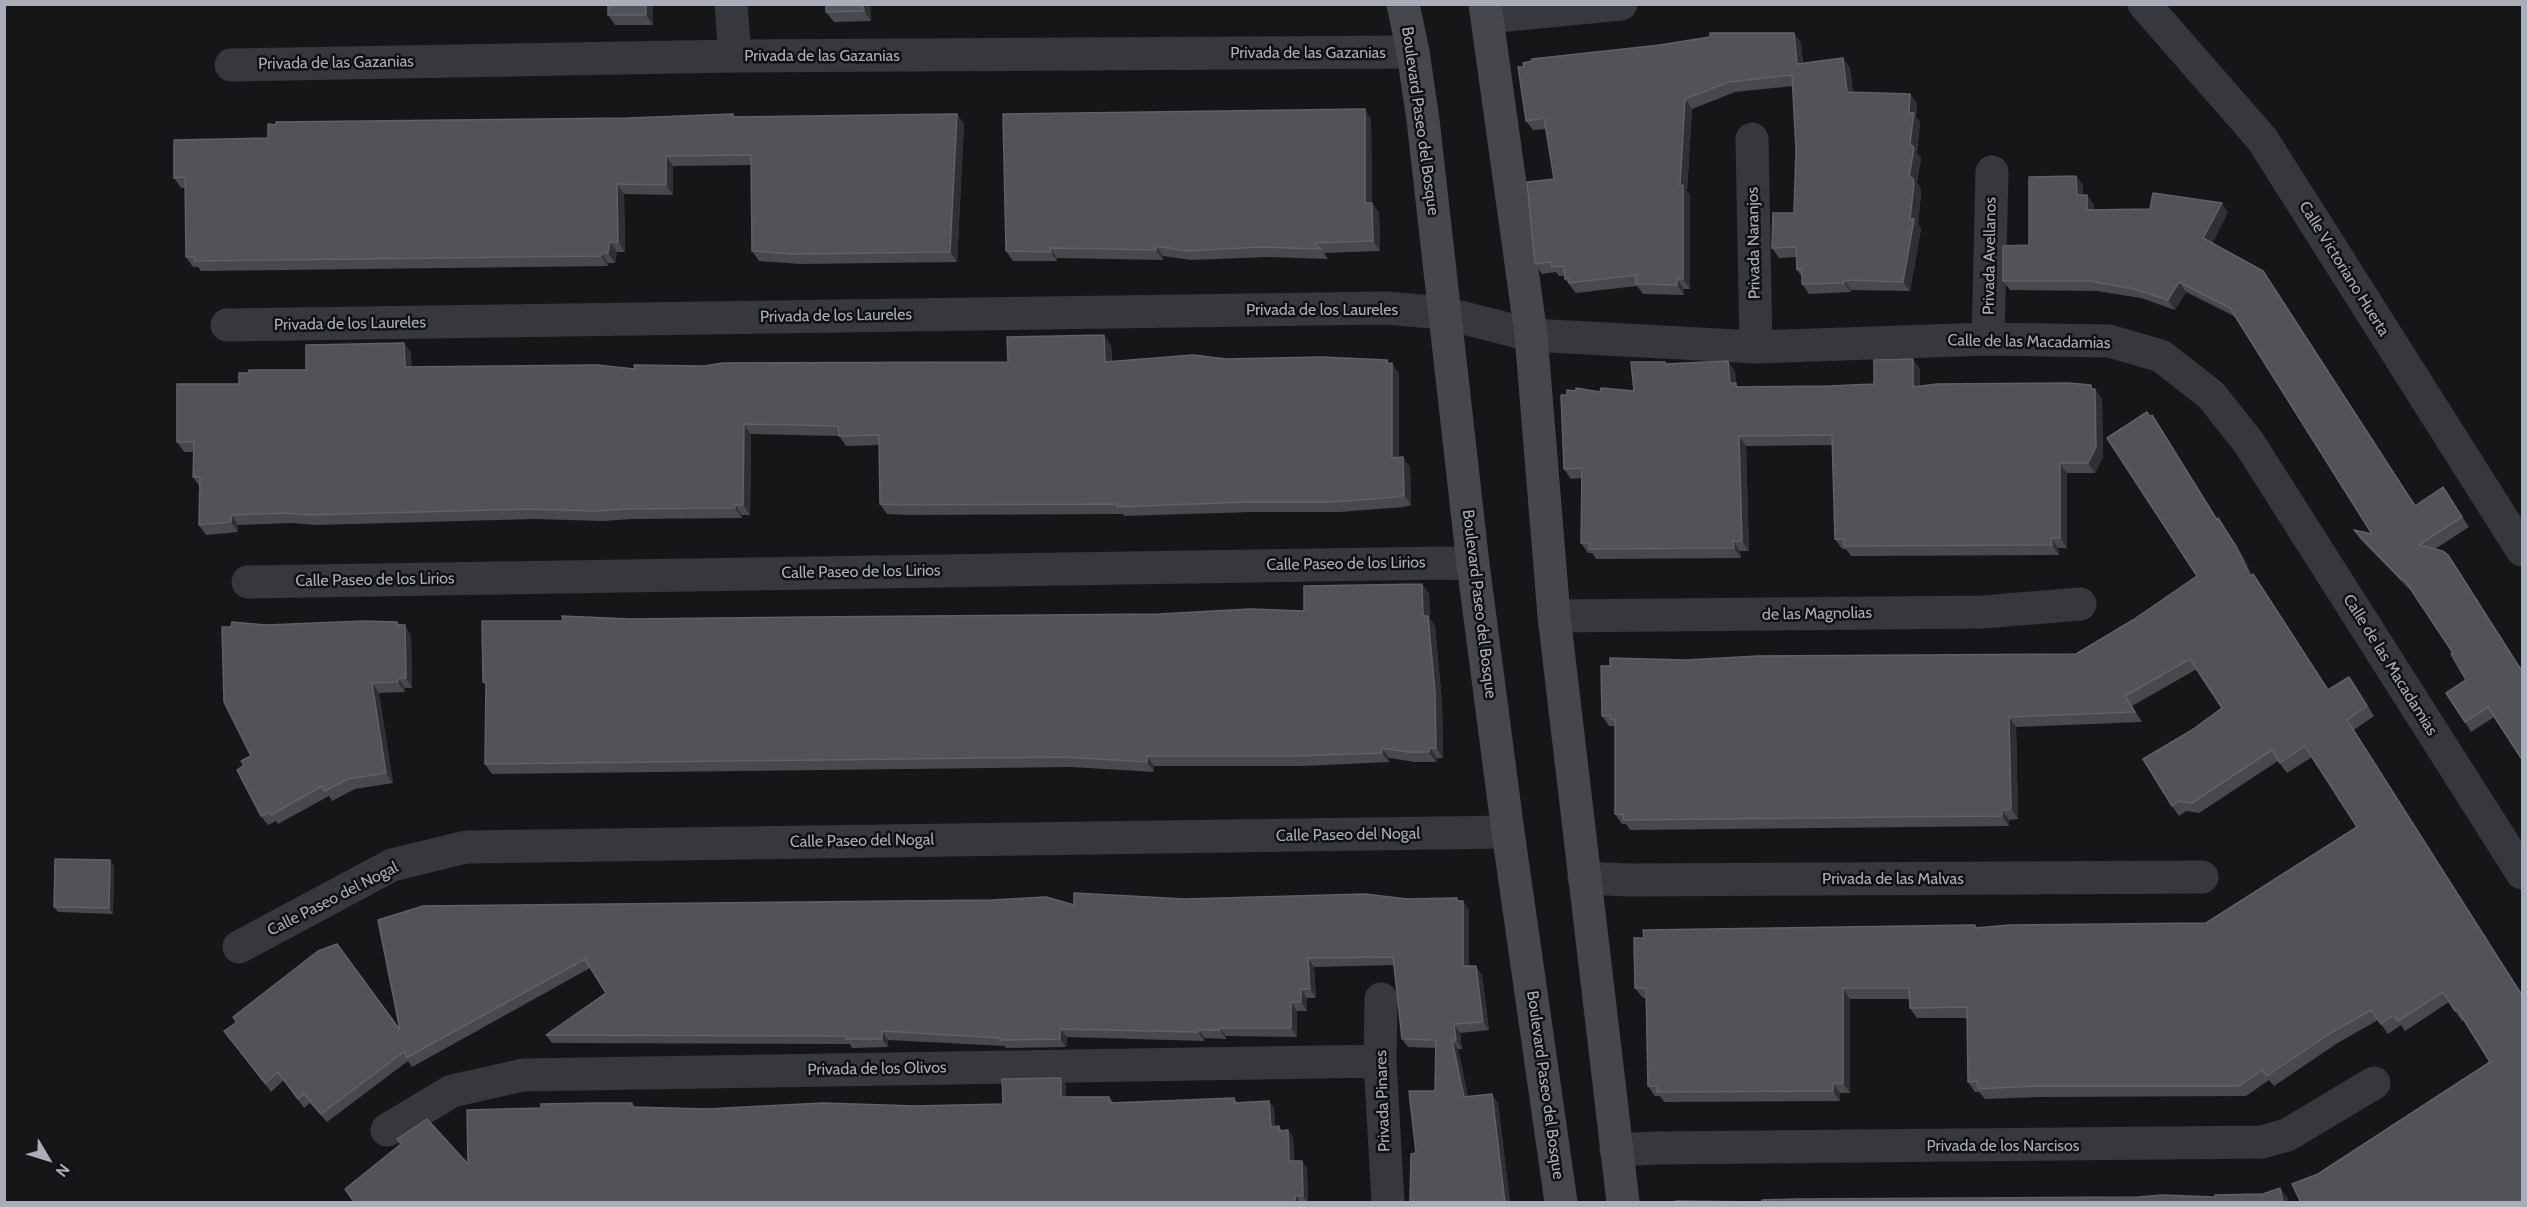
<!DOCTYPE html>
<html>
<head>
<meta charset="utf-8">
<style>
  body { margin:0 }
  #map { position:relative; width:2527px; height:1207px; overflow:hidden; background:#161618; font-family:Cabin,sans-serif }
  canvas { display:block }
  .frame { position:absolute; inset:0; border:6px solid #a8adb8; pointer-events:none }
  .north { position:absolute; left:18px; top:1129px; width:60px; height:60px; -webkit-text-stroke:4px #111113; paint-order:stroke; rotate:128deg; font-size:16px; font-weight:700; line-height:24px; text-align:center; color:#a8adb8 }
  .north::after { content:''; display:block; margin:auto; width:21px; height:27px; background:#a8adb8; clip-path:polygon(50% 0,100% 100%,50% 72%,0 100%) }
</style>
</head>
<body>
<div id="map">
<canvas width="2527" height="1207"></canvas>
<div class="frame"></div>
<div class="north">N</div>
</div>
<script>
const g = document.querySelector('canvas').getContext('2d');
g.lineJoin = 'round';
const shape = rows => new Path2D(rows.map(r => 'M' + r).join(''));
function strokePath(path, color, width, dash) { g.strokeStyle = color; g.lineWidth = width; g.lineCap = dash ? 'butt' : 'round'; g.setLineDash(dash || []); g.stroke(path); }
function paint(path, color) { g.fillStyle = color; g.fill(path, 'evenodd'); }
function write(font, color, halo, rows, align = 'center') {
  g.font = font + ' Cabin,sans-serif'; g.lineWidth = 5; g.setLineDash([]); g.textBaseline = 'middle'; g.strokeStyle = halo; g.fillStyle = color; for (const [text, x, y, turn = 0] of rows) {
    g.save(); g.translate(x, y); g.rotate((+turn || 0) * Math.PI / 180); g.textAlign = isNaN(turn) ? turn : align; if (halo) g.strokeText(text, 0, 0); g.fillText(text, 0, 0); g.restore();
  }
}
strokePath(shape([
  [731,4,735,56],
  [2144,4,2262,139,2522,550],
  [1487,17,1621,4],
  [231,65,735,56,1413,52],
  [1752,139,1756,347],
  [227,325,1385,308,1444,313,1531,335,1756,347,1988,339,2109,341,2161,356,2211,395,2249,443,2522,873],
  [1988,339,1992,172],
  [248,582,1442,563,1473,564],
  [1554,616,1983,612,2080,604],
  [1584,878,1628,880,2202,877],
  [239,947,392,865,466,847,1508,832],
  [1381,999,1380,1061,1388,1202],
  [387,1130,452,1091,523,1075,1380,1061],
  [1616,1150,1657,1148,2262,1142,2287,1135,2374,1083]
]), '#37383d', 33);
strokePath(shape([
  [1403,4,1413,52,1423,120,1473,564,1508,832,1561,1202],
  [1485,4,1531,335,1554,616,1623,1202]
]), '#45474d', 33);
paint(shape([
  [653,4,653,25,615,25,608,15],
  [870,4,871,21,834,22,826,12],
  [1794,33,1801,43,1803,63,1843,58,1850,68,1853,92,1910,94,1917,104,1916,117,1920,122,1917,153,1921,158,1917,183,1920,187,1921,193,1918,224,1921,229,1910,291,1851,290,1851,292,1809,294,1802,284,1802,277,1797,270,1796,257,1779,258,1772,248,1794,213,1796,150,1793,86,1735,92,1692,109,1687,191,1690,195,1690,289,1684,289,1684,295,1643,294,1637,286,1576,293,1565,279,1565,276,1559,276,1556,272,1542,274,1535,264,1554,179,1546,129,1533,130,1526,121],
  [957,114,964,124,957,262,800,264,759,261,752,251,751,165,673,166,673,195,624,194,625,252,617,252,615,263,608,263,608,266,201,271,198,267,193,267,186,257,185,188,181,188,174,178,268,138,629,118],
  [1371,119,1372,203,1379,213,1380,251,1324,253,1328,259,1268,257,1191,260,1163,256,1163,260,1057,258,1057,261,1013,261,1006,251],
  [2076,176,2083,185,2083,195,2094,205,2094,210,2228,212,2212,243,2416,505,2443,487,2469,527,2435,549,2448,555,2454,565,2494,717,2471,732,2465,722,2466,680,2453,653,2411,589,2409,589,2361,540,2354,530,2372,534,2236,317,2186,292,2175,310,2141,298,2097,291,2010,290,2003,281,2029,245],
  [404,343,411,353,411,367,635,369,704,366,1008,362,1111,345,1112,361,1226,359,1390,364,1399,373,1399,458,1410,467,1411,505,1404,507,1339,512,1252,512,1124,516,1123,514,909,515,887,514,880,504,879,445,846,446,839,436,751,434,750,515,742,515,742,518,632,519,603,521,535,519,316,525,292,523,238,525,238,532,206,535,199,525,200,487,193,477,194,452,184,452,177,442,239,384,248,373,306,370],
  [1665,362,1667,364,1735,371,1736,385,1738,387,1830,386,1874,384,1920,369,1920,386,2095,389,2102,399,2103,457,2095,473,2067,473,2067,548,2058,548,2059,555,1851,556,1846,549,1842,549,1835,539,1832,445,1746,446,1749,551,1740,551,1741,558,1596,559,1592,553,1588,553,1581,543,1582,478,1571,479,1564,469,1567,395,1600,392,1634,391],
  [2152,415,2217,519,2218,518,2225,529,2244,558,2252,575,2253,574,2260,584,2328,690,2349,677,2356,687,2374,716,2354,730,2523,996,2523,1203,2318,1174,2490,1062,2464,1020,2462,1021,2449,1002,2405,1031,2401,1025,2388,1034,2378,1020,2336,1044,2274,1086,2269,1080,2246,1096,2040,1097,1985,1099,1979,1092,1975,1092,1968,1082,1967,1018,1917,1018,1910,1008,1909,999,1850,999,1850,1093,1840,1093,1840,1101,1664,1102,1660,1096,1655,1096,1648,1086,1646,998,1643,998,1635,988,1977,928,2206,923,2357,827,2312,757,2287,773,2278,761,2199,813,2186,811,2179,816,2172,806,2192,730,2222,708,2197,669,2132,706,2142,722,2016,727,2018,819,2009,820,2009,826,1630,830,1626,824,1622,824,1615,814,1615,726,1609,726,1602,716,1610,666,1686,660,2076,654,2133,620,2197,576,2150,417],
  [1422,584,1429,594,1430,619,1435,626,1442,703,1443,758,1437,758,1436,762,1415,762,1389,758,1389,762,1302,766,1154,766,1154,772,1071,767,492,774,485,764,486,685,483,682,563,621,630,619,1159,614,1304,611],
  [397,622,411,635,412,688,405,688,405,692,379,693,393,783,355,789,332,801,329,796,278,824,276,821,268,825,261,816,244,765,251,756,266,625],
  [114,866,113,914,58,912,54,907],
  [1457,898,1459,901,1463,901,1469,910,1469,966,1482,975,1489,1030,1460,1033,1462,1049,1458,1049,1468,1097,1498,1103,1510,1203,1410,1203,1416,1153,1435,1091,1435,1048,1408,1047,1402,1039,1394,965,1314,967,1316,998,1307,998,1307,1011,1297,1011,1297,1037,1226,1036,1226,1039,1205,1038,1204,1041,1067,1037,1066,1047,1006,1048,1005,1046,888,1040,888,1047,852,1048,850,1044,552,1043,546,1035,606,993,590,968,412,1067,408,1061,327,1122,310,1103,304,1108,284,1080,271,1092,224,1031,236,1022,233,1017,400,1030,378,920,1074,905,1185,899],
  [1061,1078,1066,1085,1066,1097,1109,1097,1114,1103,1234,1098,1237,1102,1269,1101,1274,1108,1275,1127,1279,1126,1282,1131,1293,1137,1294,1161,1307,1168,1308,1203,355,1203,468,1164,541,1108,632,1103,635,1107,706,1109,915,1106,1003,1104]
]), '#47494d');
paint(shape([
  [646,4,653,4,653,25,646,15],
  [863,4,870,4,871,21,864,11],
  [1794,33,1801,43,1804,74,1797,64],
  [1843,58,1850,68,1854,102,1847,92],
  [1910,94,1917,104,1916,117,1920,122,1917,153,1921,158,1917,183,1920,187,1921,193,1918,224,1921,229,1910,291,1903,282,1909,177],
  [1685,99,1692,109,1687,191,1690,195,1690,289,1683,279,1680,186],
  [1365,109,1371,119,1372,213,1365,203],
  [957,114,964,124,957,262,950,252],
  [666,156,673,166,673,195,666,185],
  [2076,176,2083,185,2083,204,2077,195],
  [617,184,624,194,625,252,618,242],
  [2087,195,2094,205,2094,220,2087,210],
  [1372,203,1379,213,1380,251,1373,241],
  [2222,203,2228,212,2210,248,2203,238],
  [610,242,617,252,615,263,608,253],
  [1156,246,1163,256,1163,260,1156,250],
  [1050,248,1057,258,1057,261,1051,252],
  [601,253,608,263,608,266,601,256],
  [1677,279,1684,289,1684,295,1677,285],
  [1844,280,1851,290,1851,292,1844,283],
  [2179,282,2186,292,2175,310,2168,300],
  [1104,335,1111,345,1112,372,1105,362],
  [404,343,411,353,412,377,405,367],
  [1913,359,1920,369,1920,397,1913,387],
  [1387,360,1392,367,1392,363,1399,373,1399,468,1392,458],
  [1728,361,1735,371,1736,385,1743,393,1730,383],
  [2091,385,2095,392,2095,389,2102,399,2103,457,2095,473,2088,463],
  [2152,415,2159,425,2224,530,2217,520],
  [744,424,751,434,750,515,743,505],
  [1739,436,1746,446,1749,551,1742,541],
  [1403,457,1410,467,1411,505,1404,495],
  [2060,463,2067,473,2067,548,2060,538],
  [735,505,742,515,742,518,735,508],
  [231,515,238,525,238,532,231,522],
  [2218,518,2244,558,2257,586,2250,576],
  [2051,538,2058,548,2059,555,2052,545],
  [1733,541,1740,551,1741,558,1734,548],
  [2448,555,2523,672,2523,673],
  [1422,584,1429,594,1430,619,1435,626,1442,703,1443,758,1436,748,1423,616],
  [405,625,411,635,412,688,406,678],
  [398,678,405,688,405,692,398,682],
  [372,683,379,693,393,783,386,773],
  [2009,717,2016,727,2018,819,2011,809],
  [2347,720,2523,996,2523,997],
  [1382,748,1389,758,1389,762,1382,753],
  [1430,748,1437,758,1436,762,1429,752],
  [1147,756,1154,766,1154,772,1147,762],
  [2002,810,2009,820,2009,826,2002,816],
  [110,860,114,866,113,914,109,908],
  [1457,898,1463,906,1463,901,1469,910,1469,975,1463,966],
  [1308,958,1314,967,1316,998,1310,989],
  [1476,966,1482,975,1489,1030,1483,1022],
  [1843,988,1850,999,1850,1093,1843,1083],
  [1301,989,1307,998,1307,1011,1301,1002],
  [1291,1002,1297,1011,1297,1037,1291,1028],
  [1454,1024,1460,1033,1462,1049,1456,1040],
  [1220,1028,1226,1036,1226,1039,1220,1030],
  [1060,1029,1067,1037,1066,1047,1060,1039],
  [1199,1030,1205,1038,1204,1041,1198,1032],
  [882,1031,888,1040,888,1047,882,1039],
  [1452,1040,1458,1049,1470,1106,1464,1097],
  [1061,1078,1066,1085,1066,1104,1061,1097],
  [1833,1083,1840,1093,1840,1101,1833,1091],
  [1492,1094,1498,1103,1510,1203,1505,1203],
  [1269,1101,1274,1108,1275,1134,1271,1127],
  [1288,1130,1293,1137,1294,1168,1289,1161],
  [1302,1161,1307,1168,1308,1203,1303,1196],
  [2280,1188,2288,1198,2288,1203,2283,1203],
  [1295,1195,1300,1202,1300,1203,1295,1203]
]), '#2f3033');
const building = shape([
  [608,4,646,4,646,15,608,15,608,4],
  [826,4,863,4,864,11,826,12,826,4],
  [1710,33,1794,33,1797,64,1843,58,1847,92,1910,94,1909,113,1914,113,1910,143,1914,148,1909,177,1913,178,1914,184,1910,219,1914,219,1903,282,1844,280,1844,283,1802,284,1802,268,1797,270,1796,247,1772,248,1773,213,1794,213,1796,150,1792,75,1729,82,1685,99,1680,186,1683,185,1683,279,1677,279,1677,285,1636,284,1636,275,1569,283,1569,278,1565,279,1564,266,1552,267,1551,262,1535,264,1527,182,1554,179,1544,118,1526,121,1518,67,1524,67,1523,63,1532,61,1532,59,1660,45,1710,37,1710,33],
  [1365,109,1365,203,1372,203,1373,241,1314,243,1321,249,1262,247,1185,251,1156,246,1156,250,1050,248,1051,252,1006,251,1003,114,1365,109],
  [733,114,733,117,957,114,950,252,793,254,752,251,751,155,666,156,666,185,617,184,618,242,610,242,608,253,601,253,601,256,194,261,194,257,186,257,185,177,174,178,174,140,268,138,268,124,276,125,276,122,629,118,733,114],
  [2076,176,2077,195,2087,195,2087,210,2150,209,2153,193,2222,203,2203,238,2263,271,2415,506,2443,487,2462,517,2419,545,2443,551,2448,555,2523,673,2523,761,2488,707,2465,722,2446,693,2466,680,2451,654,2453,653,2404,579,2402,580,2354,530,2372,534,2230,308,2179,282,2168,300,2134,289,2090,281,2003,281,2003,246,2029,245,2029,177,2076,176],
  [1104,335,1105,362,1193,355,1226,359,1322,357,1387,360,1388,364,1392,363,1392,458,1403,457,1404,495,1397,497,1332,502,1245,502,1117,507,1117,504,902,505,880,504,879,435,839,436,838,426,744,424,743,505,735,505,735,508,626,509,596,511,528,509,309,515,285,513,231,515,231,522,199,525,200,477,193,477,194,442,177,442,177,384,239,384,239,373,248,373,249,370,306,370,306,345,404,343,405,367,597,365,635,369,634,365,704,366,723,363,1008,362,1007,337,1104,335],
  [1913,359,1913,387,1937,384,2069,383,2091,385,2091,389,2095,389,2096,447,2088,463,2060,463,2060,538,2051,538,2052,545,1844,546,1844,539,1835,539,1832,435,1739,436,1742,541,1733,541,1734,548,1589,549,1590,543,1581,543,1582,468,1564,469,1561,395,1567,395,1567,390,1576,391,1576,388,1600,392,1601,388,1634,391,1631,362,1665,362,1665,364,1728,361,1730,383,1736,383,1736,387,1830,386,1874,384,1874,360,1913,359],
  [2147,412,2150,417,2152,415,2217,520,2218,518,2237,548,2250,576,2253,574,2328,690,2349,677,2367,706,2347,720,2523,997,2523,1203,2301,1203,2292,1184,2318,1174,2490,1062,2457,1009,2455,1011,2443,992,2398,1021,2394,1015,2381,1024,2371,1010,2329,1034,2267,1076,2262,1070,2239,1086,2033,1086,1978,1089,1977,1081,1968,1082,1967,1007,1910,1008,1909,988,1843,988,1843,1083,1833,1083,1833,1091,1657,1092,1657,1086,1648,1086,1646,988,1635,988,1634,938,1644,938,1643,930,1975,925,1975,928,2010,925,2206,923,2357,827,2305,746,2280,763,2272,750,2192,803,2179,801,2172,806,2143,759,2192,730,2222,708,2190,659,2125,696,2135,712,2009,717,2011,809,2002,810,2002,816,1623,820,1623,814,1615,814,1615,719,1610,719,1610,715,1602,716,1601,666,1610,666,1610,658,1686,660,1758,656,2076,654,2133,620,2197,576,2107,438,2147,412],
  [1422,584,1423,616,1428,616,1435,693,1436,748,1430,748,1429,752,1408,752,1382,748,1382,753,1295,756,1147,756,1147,762,1064,757,485,764,486,682,483,682,482,621,563,621,562,616,630,619,811,617,1159,614,1250,609,1304,611,1304,586,1422,584],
  [364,621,397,622,397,625,405,625,406,678,398,678,398,682,372,683,386,773,348,779,325,791,322,786,271,815,269,812,261,816,237,770,244,765,241,761,251,756,224,702,222,627,231,627,232,622,266,625,364,621],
  [55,859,110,860,109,908,54,907,55,859],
  [1074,893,1185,899,1365,894,1407,899,1457,898,1457,901,1463,901,1463,966,1476,966,1483,1022,1454,1024,1456,1040,1452,1040,1464,1097,1492,1094,1505,1203,1410,1203,1411,1154,1416,1153,1409,1091,1435,1091,1436,1040,1402,1039,1393,957,1308,958,1310,989,1301,989,1301,1002,1291,1002,1291,1028,1220,1028,1220,1030,1199,1030,1198,1032,1060,1029,1060,1039,1000,1040,1000,1038,882,1031,882,1039,846,1039,846,1036,546,1035,606,993,585,959,406,1058,405,1051,321,1114,304,1094,298,1099,278,1072,265,1083,224,1031,237,1022,233,1017,318,951,337,944,400,1030,378,920,423,906,992,900,1046,897,1074,905,1074,893],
  [1061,1078,1061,1097,1109,1097,1110,1103,1234,1098,1234,1103,1269,1101,1271,1127,1279,1126,1279,1131,1288,1130,1289,1161,1302,1161,1303,1196,1295,1195,1295,1203,355,1203,345,1189,401,1144,397,1139,427,1119,468,1164,467,1110,541,1108,541,1104,595,1103,632,1103,632,1107,706,1109,823,1103,915,1106,1003,1104,1002,1079,1061,1078],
  [2280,1188,2283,1203,1676,1203,1676,1201,1762,1202,1762,1200,1796,1199,2139,1197,2162,1195,2215,1197,2215,1195,2263,1194,2280,1188]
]);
paint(building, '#525359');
strokePath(building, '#5f6168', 1.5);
write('16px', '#a8adb8', '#111113', [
  ["Privada de las Gazanias",1308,53],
  ["Privada de las Gazanias",822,56],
  ["Privada de las Gazanias",336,63,-1],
  ["Boulevard Paseo del Bosque",1420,121,82],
  ["Privada Naranjos",1754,243,-91],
  ["Privada Avellanos",1990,256,-89],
  ["Calle Victoriano Huerta",2344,269,58],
  ["Privada de los Laureles",1322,310],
  ["Privada de los Laureles",836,316,-1],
  ["Privada de los Laureles",350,324,-1],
  ["Calle de las Macadamias",2029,342,1],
  ["Calle Paseo de los Lirios",1346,564,-1],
  ["Calle Paseo de los Lirios",861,572,-1],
  ["Calle Paseo de los Lirios",375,580,-1],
  ["Boulevard Paseo del Bosque",1479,604,83],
  ["de las Magnolias",1817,614,-1],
  ["Calle de las Macadamias",2390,665,58],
  ["Calle Paseo del Nogal",1348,835,-1],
  ["Calle Paseo del Nogal",862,841,-1],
  ["Privada de las Malvas",1893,879],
  ["Calle Paseo del Nogal",333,899,-27],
  ["Privada de los Olivos",877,1069,-1],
  ["Boulevard Paseo del Bosque",1545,1085,82],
  ["Privada Pinares",1383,1101,-92],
  ["Privada de los Narcisos",2003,1146]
]);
</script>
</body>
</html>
